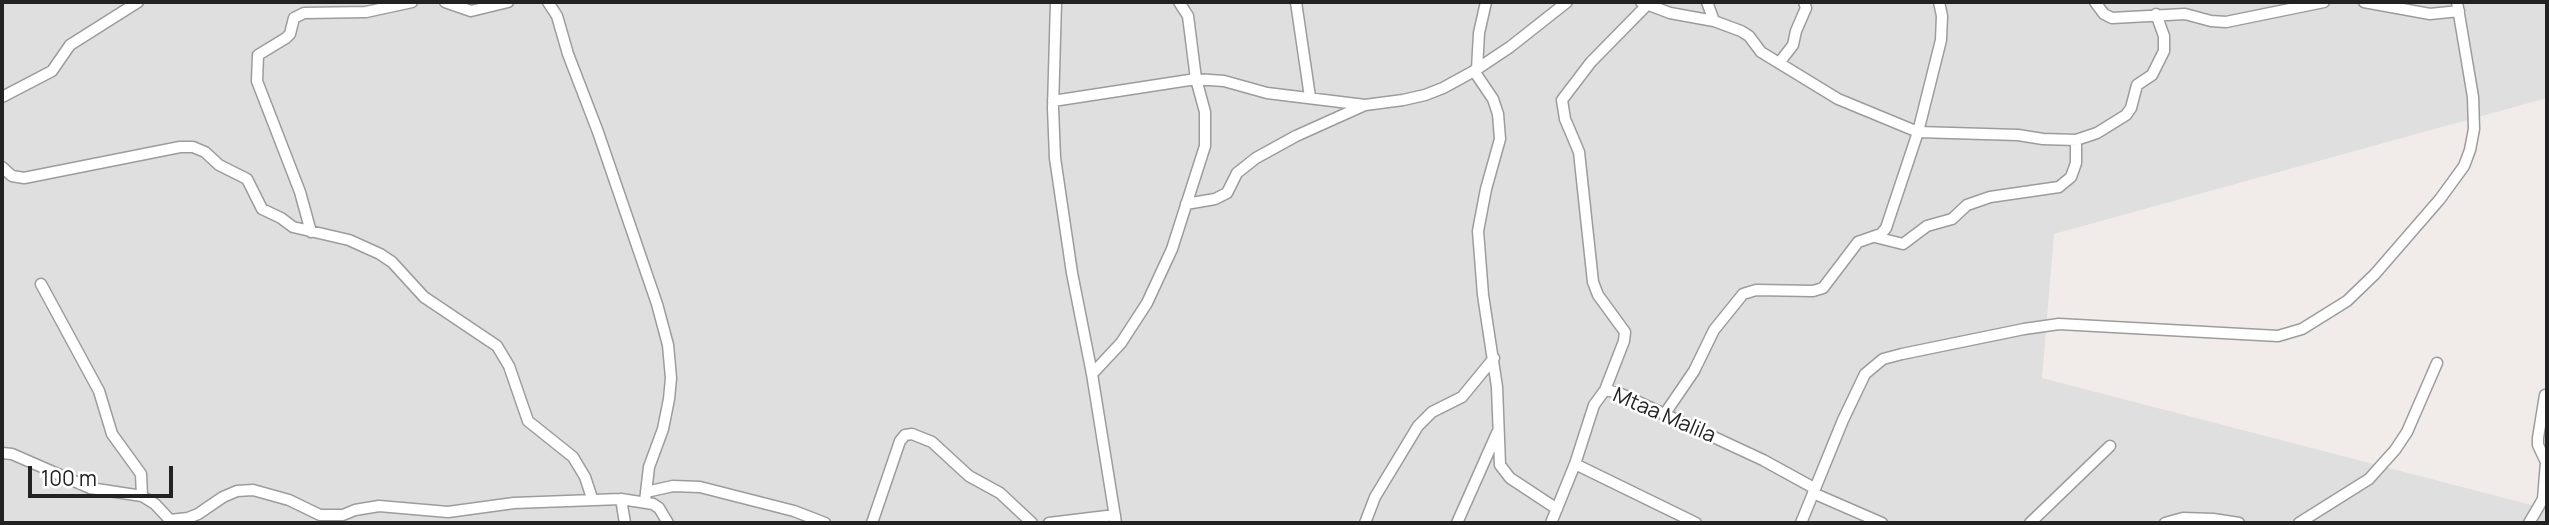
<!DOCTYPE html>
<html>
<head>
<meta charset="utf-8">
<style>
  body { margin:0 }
  #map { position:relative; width:2549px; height:525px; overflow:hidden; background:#f1ecea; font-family:Manrope,sans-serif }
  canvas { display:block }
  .frame { position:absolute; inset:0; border:4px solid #222; pointer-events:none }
  .scale { position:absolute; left:28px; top:466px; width:145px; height:32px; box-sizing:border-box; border:4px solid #222; border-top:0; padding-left:9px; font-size:21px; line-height:24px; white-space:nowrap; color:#222; -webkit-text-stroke:5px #fff; paint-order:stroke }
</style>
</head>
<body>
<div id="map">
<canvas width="2549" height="525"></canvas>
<div class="frame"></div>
<div class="scale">100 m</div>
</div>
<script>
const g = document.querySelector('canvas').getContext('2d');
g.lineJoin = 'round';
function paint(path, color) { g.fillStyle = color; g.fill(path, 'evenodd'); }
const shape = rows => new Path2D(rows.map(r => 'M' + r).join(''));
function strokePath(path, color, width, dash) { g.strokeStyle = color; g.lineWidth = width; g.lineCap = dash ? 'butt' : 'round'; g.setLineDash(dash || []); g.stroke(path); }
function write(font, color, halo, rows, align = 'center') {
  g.font = font + ' Manrope,sans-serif'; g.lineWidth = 5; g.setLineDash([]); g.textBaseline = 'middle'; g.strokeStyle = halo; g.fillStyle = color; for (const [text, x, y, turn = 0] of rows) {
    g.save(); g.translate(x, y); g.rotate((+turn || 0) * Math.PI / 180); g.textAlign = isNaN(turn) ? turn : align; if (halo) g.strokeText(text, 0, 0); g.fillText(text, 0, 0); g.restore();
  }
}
paint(shape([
  [2,2,2547,2,2547,98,2054,234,2042,378,2547,509,2547,523,2,523]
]), '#e0dfdf');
const minor = shape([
  [445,2,471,11,508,2],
  [548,2,557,16,568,54,598,132,657,304,668,345,671,378,669,399,663,429,649,467,645,501],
  [1056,2,1053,108,1055,158,1072,273,1092,374,1116,523],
  [1296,2,1310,97],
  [1641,2,1670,13,1714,21,1741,31,1749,36,1761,52,1838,99,1918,132,2018,135,2043,139,2076,140,2097,133,2126,115,2131,108,2137,85,2152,75,2164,51,2164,36,2156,14],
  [1707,2,1714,21],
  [2095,2,2104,14,2112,18,2185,14,2211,21,2226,22,2324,2],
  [2364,2,2430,14,2459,11],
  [1779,63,1793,45,1796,31,1806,8,1804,2],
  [1477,69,1479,33,1486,2],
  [1474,71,1493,99,1498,114,1500,139,1486,189,1478,231,1483,295,1497,387,1500,465,1510,478,1557,509],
  [2,97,52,71,70,45,138,2],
  [1053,101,1196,79,1224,81,1267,93,1365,105,1403,100,1425,95,1443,88,1474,71,1510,47,1567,2],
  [2,167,12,176,24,178,180,147,193,147,205,152,219,165,247,179,262,209,281,218,293,227,349,240,380,254,392,262,424,297,497,346,509,366,528,421,573,457,585,477,592,498],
  [1186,204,1215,199,1227,193,1237,173,1256,158,1296,136,1365,105],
  [311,232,300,192,257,81,258,55,286,38,290,34,294,18,304,13,366,12,412,2],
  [1875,237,1903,244,1927,226,1952,219,1967,205,1990,197,2059,187,2071,177,2076,163,2076,140],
  [41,284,99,391,112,434,141,474,142,496],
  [1092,374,1121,343,1147,303,1172,249,1205,146,1205,112,1196,79,1188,16,1179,2],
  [1605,390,1624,341,1625,332,1598,295,1593,282,1579,152,1565,119,1562,100,1591,62,1647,5],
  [1664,415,1694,371,1714,330,1743,294,1756,290,1813,291,1823,288,1858,242,1881,234,1886,228,1918,132,1941,40,1942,16,1939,2],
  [2,453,12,454,90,488,142,496,155,504,170,520,188,518,198,514,223,497,237,491,253,490,289,500,320,515,343,515,355,510,379,506,448,512,514,503,621,499,653,504,659,508,668,523],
  [1575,464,1696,523],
  [646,492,673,486,700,487,794,511,825,523],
  [1813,493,1882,523],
  [621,499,625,523],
  [872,523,900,441,905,435,912,434,932,442,969,476,1000,493,1032,523],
  [1049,523,1115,515],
  [1365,523,1375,497,1418,426,1432,412,1462,397,1494,358],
  [1457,523,1497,433],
  [1551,523,1575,464,1594,405,1605,390,1619,393,1763,460,1814,488],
  [1801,523,1843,420,1865,374,1883,359,1902,354,2024,329,2059,324,2278,336,2302,329,2347,301,2375,274,2440,199,2464,166,2470,150,2474,129,2473,97,2457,2],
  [2030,523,2110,446],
  [2165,523,2183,518,2213,519,2239,523],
  [2299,523,2369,479,2395,450,2407,432,2437,363],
  [2529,523,2543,499,2546,462,2538,445,2538,438,2545,395]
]);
strokePath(minor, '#9c9c9c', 13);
strokePath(minor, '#fff', 10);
write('21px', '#222', '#fff', [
  ["Mtaa Malila",1664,416,23]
]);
</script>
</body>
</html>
